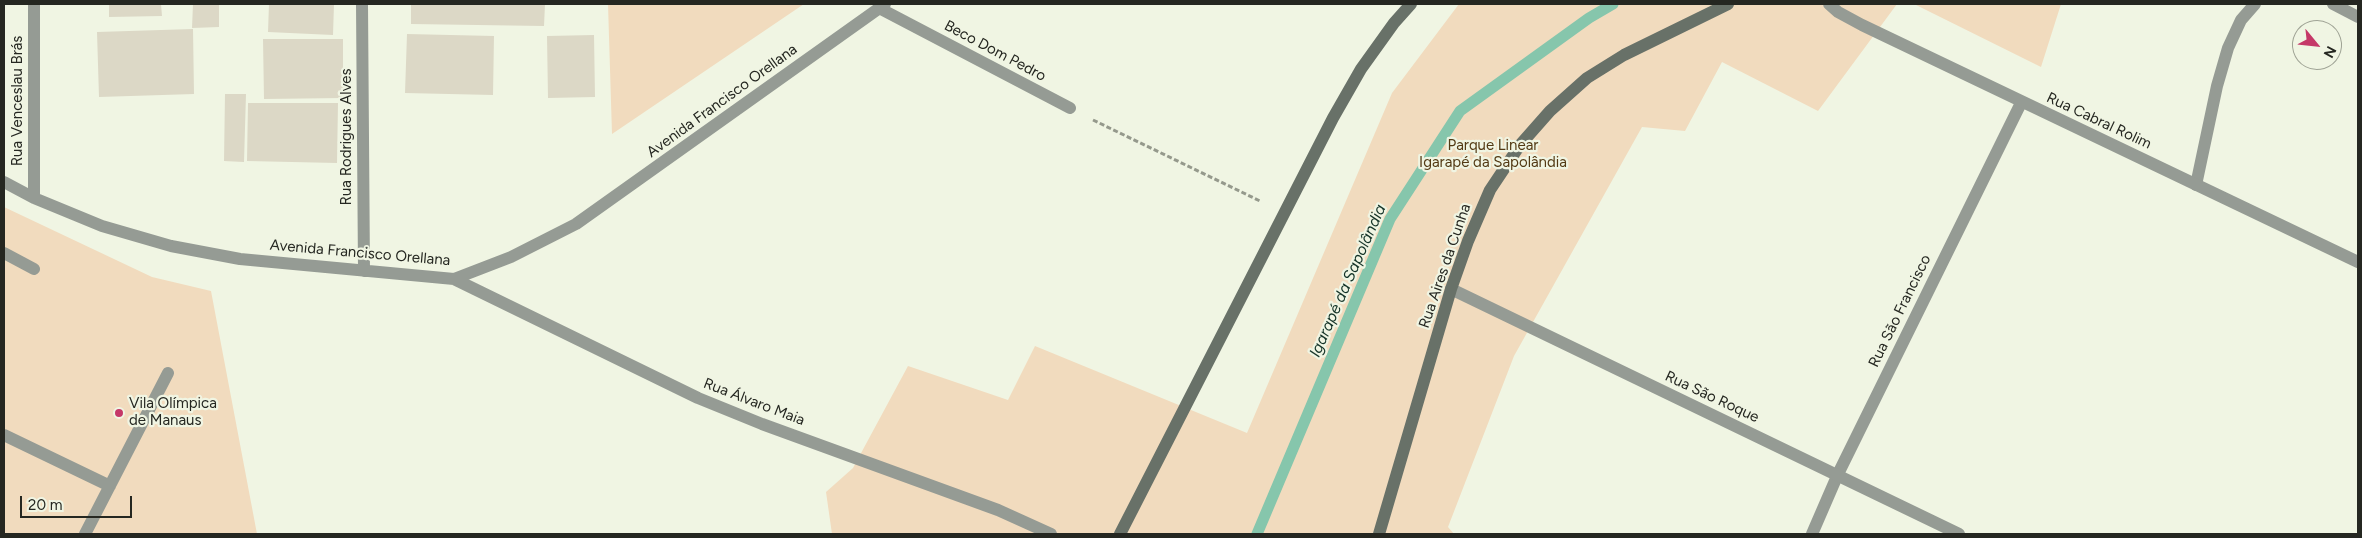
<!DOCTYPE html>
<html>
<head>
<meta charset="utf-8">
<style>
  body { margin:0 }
  #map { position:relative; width:2362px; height:538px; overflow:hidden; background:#f0f5e3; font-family:Figtree,sans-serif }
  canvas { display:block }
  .frame { position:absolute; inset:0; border:5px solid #252721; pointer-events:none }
  .north { position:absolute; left:2292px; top:20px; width:50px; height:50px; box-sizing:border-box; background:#f0f5e3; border:1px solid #9fa395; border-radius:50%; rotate:118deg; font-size:14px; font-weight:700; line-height:20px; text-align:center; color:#252721 }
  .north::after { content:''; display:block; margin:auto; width:18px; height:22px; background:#c53868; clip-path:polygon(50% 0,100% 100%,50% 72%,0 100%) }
  .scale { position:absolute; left:20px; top:496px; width:112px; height:22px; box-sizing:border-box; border:2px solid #252721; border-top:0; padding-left:6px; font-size:15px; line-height:18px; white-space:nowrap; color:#252721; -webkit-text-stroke:4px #f0f5e3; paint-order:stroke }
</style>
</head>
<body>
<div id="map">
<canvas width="2362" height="538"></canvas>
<div class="frame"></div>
<div class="north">N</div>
<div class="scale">20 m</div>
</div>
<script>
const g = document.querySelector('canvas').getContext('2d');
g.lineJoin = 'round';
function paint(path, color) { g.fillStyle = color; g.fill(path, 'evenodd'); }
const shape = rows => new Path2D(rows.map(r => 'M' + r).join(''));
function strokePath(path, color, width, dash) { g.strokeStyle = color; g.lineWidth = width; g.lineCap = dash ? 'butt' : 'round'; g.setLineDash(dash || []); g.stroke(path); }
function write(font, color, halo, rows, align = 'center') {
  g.font = font + ' Figtree,sans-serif'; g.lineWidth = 4.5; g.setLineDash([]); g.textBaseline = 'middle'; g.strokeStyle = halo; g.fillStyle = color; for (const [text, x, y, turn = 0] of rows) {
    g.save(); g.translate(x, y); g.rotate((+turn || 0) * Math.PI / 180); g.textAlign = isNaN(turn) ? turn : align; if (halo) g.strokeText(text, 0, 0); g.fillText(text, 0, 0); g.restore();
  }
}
paint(shape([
  [608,4,804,4,612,134],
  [1459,4,1897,4,1818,111,1722,62,1685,131,1642,127,1514,356,1448,527,1454,534,832,534,826,492,853,468,908,366,1008,400,1035,346,1247,433,1392,93],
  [1914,4,2061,4,2041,67],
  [4,207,152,277,211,291,257,534,4,534]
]), '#f1dbbe');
strokePath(shape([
  [1257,534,1390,219,1460,111,1589,18,1613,4]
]), '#86c6ac', 11);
paint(shape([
  [109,4,161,4,162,16,109,17],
  [193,4,219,4,219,27,192,28],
  [269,4,334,4,333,35,268,32],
  [411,4,545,4,544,26,411,24],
  [193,29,194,94,99,97,97,32],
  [407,34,494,36,493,95,405,93],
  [594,35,595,97,548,98,547,36],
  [263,39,343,39,343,98,264,99],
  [225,94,246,94,244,162,224,161],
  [248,103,338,103,337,163,247,161]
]), '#dcd8c6');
strokePath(shape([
  [1093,120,1260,201]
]), '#95998c', 3, [5, 2.5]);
strokePath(shape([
  [2333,4,2358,17],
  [2196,185,2217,86,2228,48,2241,20,2255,4],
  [4,253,34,269],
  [4,435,110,486],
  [85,534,168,373],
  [1812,534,1838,474,2021,103]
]), '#959b94', 12);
strokePath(shape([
  [362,4,364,271],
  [1829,4,1838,12,1862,25,2358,262],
  [879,8,1070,108],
  [4,182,34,198,102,226,171,246,240,259,454,279,511,257,576,224,885,4],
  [34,198,34,4],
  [454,279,698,398,762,424,998,510,1051,534],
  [1451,289,1959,534]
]), '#959b94', 12);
strokePath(shape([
  [1120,534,1333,118,1361,69,1394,23,1411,4],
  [1379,534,1451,289,1468,241,1490,190,1520,145,1550,111,1587,78,1624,55,1728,4]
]), '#687168', 12);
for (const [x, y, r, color] of [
  [119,413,5,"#c53868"]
]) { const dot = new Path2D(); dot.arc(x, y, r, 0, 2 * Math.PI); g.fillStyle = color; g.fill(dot); strokePath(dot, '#f0f5e3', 2); }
write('15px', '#252721', '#f0f5e3', [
  ["Beco Dom Pedro",995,51,28],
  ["Rua Venceslau Brás",18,101,-90],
  ["Avenida Francisco Orellana",722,101,-36],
  ["Rua Cabral Rolim",2099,121,25],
  ["Rua Rodrigues Alves",347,137,-90],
  ["Avenida Francisco Orellana",360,253,5],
  ["Rua Aires da Cunha",1445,266,-71],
  ["Rua São Francisco",1900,311,-64],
  ["Rua São Roque",1712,397,25],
  ["Rua Álvaro Maia",754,402,21]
]);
write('15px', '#533a14', '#f0f5e3', [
  ["Parque Linear",1493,146],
  ["Igarapé da Sapolândia",1493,163]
]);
write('15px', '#252721', '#f0f5e3', [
  ["Vila Olímpica",129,404],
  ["de Manaus",129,421]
], 'left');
write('italic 16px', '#143327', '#f0f5e3', [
  ["Igarapé da Sapolândia",1348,281,-66]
]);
</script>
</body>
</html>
